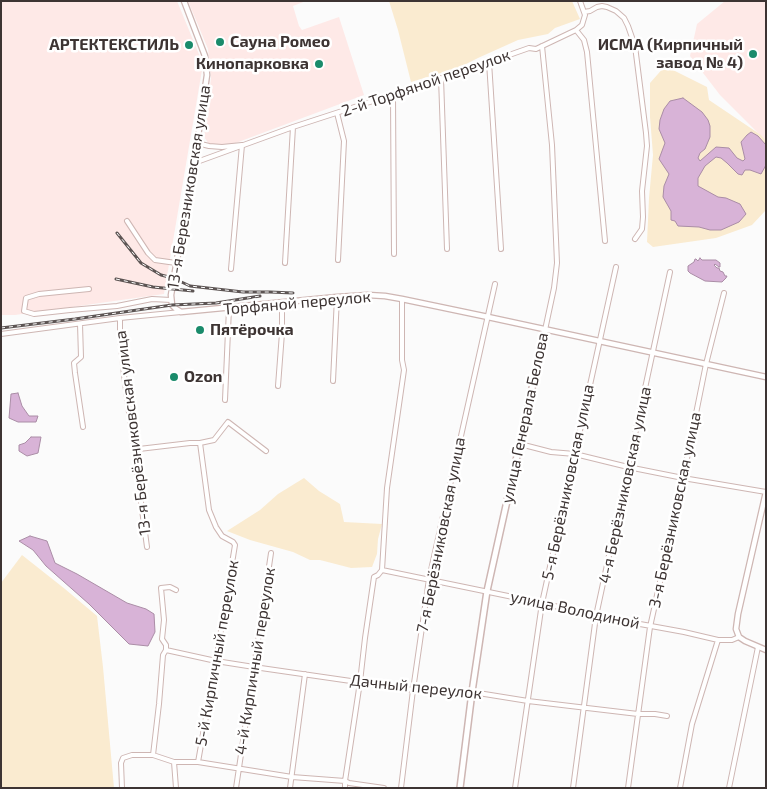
<!DOCTYPE html>
<html>
<head>
<meta charset="utf-8">
<style>
  body { margin:0 }
  #map { position:relative; width:767px; height:789px; overflow:hidden; background:#fbfbfb; font-family:"Exo 2",sans-serif }
  canvas { display:block }
  .frame { position:absolute; inset:0; border:2px solid #3d3433; pointer-events:none }
</style>
</head>
<body>
<div id="map">
<canvas width="767" height="789"></canvas>
<div class="frame"></div>
</div>
<script>
const g = document.querySelector('canvas').getContext('2d');
g.lineJoin = 'round';
function paint(path, color) { g.fillStyle = color; g.fill(path, 'evenodd'); }
const shape = rows => new Path2D(rows.map(r => 'M' + r).join(''));
function strokePath(path, color, width, dash) { g.strokeStyle = color; g.lineWidth = width; g.lineCap = dash ? 'butt' : 'round'; g.setLineDash(dash || []); g.stroke(path); }
function write(font, color, halo, rows, align = 'center') {
  g.font = font + ' "Exo 2",sans-serif'; g.lineWidth = 5; g.setLineDash([]); g.textBaseline = 'middle'; g.strokeStyle = halo; g.fillStyle = color; for (const [text, x, y, turn = 0] of rows) {
    g.save(); g.translate(x, y); g.rotate((+turn || 0) * Math.PI / 180); g.textAlign = isNaN(turn) ? turn : align; if (halo) g.strokeText(text, 0, 0); g.fillText(text, 0, 0); g.restore();
  }
}
paint(shape([
  [1,1,177,1,203,64,164,294,15,315,1,315],
  [188,1,306,1,293,6,299,26,302,30,339,17,364,95,233,144,219,145,209,144,204,137,211,78,208,49],
  [725,1,766,1,766,141,720,95,690,56,697,24]
]), '#fee9e7');
paint(shape([
  [389,1,572,1,580,19,555,28,548,34,518,40,478,58,460,67,411,82,398,30],
  [665,66,707,87,709,100,761,135,766,141,766,210,752,225,716,238,653,247,647,242,649,198,653,155,650,117,650,83],
  [304,478,319,491,340,504,344,522,382,524,378,539,377,554,372,567,351,568,320,560,310,560,293,552,250,540,227,531,260,510,278,494],
  [22,555,65,589,97,616,103,667,114,788,1,788,1,583]
]), '#faebd0');
const water = shape([
  [683,98,702,112,708,120,710,126,710,137,705,149,700,153,698,158,700,161,716,147,729,148,737,158,743,161,745,159,741,142,747,135,751,132,758,136,766,145,766,165,761,174,750,170,745,170,742,175,738,174,727,163,721,158,716,157,705,166,698,178,698,186,718,197,726,198,740,204,746,214,739,222,721,230,710,230,699,227,678,226,675,221,671,220,671,211,663,197,664,186,669,174,659,159,665,143,659,129,660,120,664,109,670,101,683,98],
  [700,258,702,260,716,260,720,263,720,267,719,267,715,264,714,265,717,268,719,268,720,271,723,272,725,276,727,276,726,278,722,282,705,281,690,273,688,271,688,266,694,262,695,259,696,259,698,261,700,258],
  [18,393,22,406,29,416,38,416,36,422,18,422,9,418,11,394,18,393],
  [31,437,41,437,38,453,27,456,19,451,19,445,25,443,31,437],
  [30,536,47,541,55,563,77,574,127,603,146,609,154,614,155,632,148,646,129,644,89,604,46,566,33,550,19,541,30,536]
]);
paint(water, '#d8b3d7');
strokePath(water, '#aa8da6', 1);
const minor = shape([
  [584,12,590,11,597,7,602,6,607,7,616,11,624,18,628,26,635,46,646,133,647,146,642,191,643,217,642,229,635,239],
  [576,30,584,40,587,52,605,241],
  [542,46,552,145,557,263,554,288,545,330],
  [489,62,501,249],
  [441,78,447,249],
  [393,96,394,254],
  [337,113,344,141,338,260],
  [197,143,209,146,222,147,242,145,231,269],
  [194,163,293,127,379,99,393,96,529,48,536,49,576,30,582,25,585,15,580,1],
  [127,221,148,253,155,260,176,263],
  [285,263,293,127],
  [89,289,39,294,26,298,24,311,34,314,70,310,117,306,152,299,171,300],
  [120,318,120,336,124,375,147,547],
  [80,324,81,357,74,363,75,373,83,427],
  [1,334,120,318,181,312],
  [333,381,337,297],
  [278,386,282,333,282,303],
  [225,400,229,308],
  [520,444,551,452,575,454,628,467,683,478,766,492],
  [135,451,139,449,190,443,200,443,214,440,228,422,266,451],
  [382,570,542,603,596,616,684,632,718,640,732,640,739,637],
  [382,570,387,488,404,370,402,360,402,299],
  [166,650,216,661,254,667,413,690,472,692,528,701,638,714,655,714,667,716],
  [153,755,159,704,163,655,166,650,166,645,162,639,164,620,161,588,170,587,176,590],
  [174,762,176,788],
  [198,762,216,661,235,545,233,542,222,536,216,527,209,510,200,443],
  [122,788,121,763,123,758,132,755,153,755,174,762,198,762,292,777,345,781,349,783,384,788],
  [236,788,271,553],
  [290,788,305,674],
  [345,788,345,781,360,682,365,638,374,577,378,575,382,570],
  [401,788,413,690,429,579,495,284],
  [515,788,542,603,616,267],
  [573,788,596,616,670,272],
  [628,788,650,627,683,478,706,364,724,293],
  [680,788,692,724,718,640],
  [729,788,758,647]
]);
const tertiary = shape([
  [184,1,205,56,207,75,197,143,171,295,172,305,176,309,181,312,337,297,368,295,385,296,402,299,488,317,766,377],
  [766,492,738,614,736,629,739,637,745,641,766,650]
]);
const secondary = shape([
  [460,788,472,692,487,591,545,330]
]);
strokePath(minor, '#ceb6b3', 6);
strokePath(tertiary, '#ceb6b3', 7);
strokePath(secondary, '#ceb6b3', 8);
strokePath(minor, '#fff', 4);
strokePath(tertiary, '#fff', 4.5);
strokePath(secondary, '#fff', 5);
const rail = shape([
  [117,233,141,263,161,275,173,278,190,286,243,292,270,292,293,293],
  [116,279,153,287,193,291],
  [1,328,75,319,172,305,216,303,260,296]
]);
strokePath(rail, '#5c5453', 3);
strokePath(rail, '#fff', 1, [4]);
for (const [x, y, r, color] of [
  [220,42,5,"#1a8b6b"],
  [189,45,5,"#1a8b6b"],
  [753,54,5,"#1a8b6b"],
  [319,64,5,"#1a8b6b"],
  [200,330,5,"#1a8b6b"],
  [174,377,5,"#1a8b6b"]
]) { const dot = new Path2D(); dot.arc(x, y, r, 0, 2 * Math.PI); g.fillStyle = color; g.fill(dot); strokePath(dot, '#fff', 2); }
write('bold 16px', '#3d3433', '#fff', [
  ["Сауна Ромео",230,42],
  ["АРТЕКТЕКСТИЛЬ",179,45,"right"],
  ["ИСМА (Кирпичный",743,45,"right"],
  ["завод № 4)",743,63,"right"],
  ["Кинопарковка",309,64,"right"],
  ["Пятёрочка",210,330],
  ["Ozon",184,377]
], 'left');
write('16px', '#3d3433', '#fff', [
  ["2-й Торфяной переулок",426,83,-19],
  ["13-я Березниковская улица",189,187,-81],
  ["Торфяной переулок",297,303,-5],
  ["улица Генерала Белова",525,418,-78],
  ["13-я Берёзниковская улица",133,433,-97],
  ["5-я Берёзниковская улица",568,482,-78],
  ["4-я Берёзниковская улица",625,485,-78],
  ["3-я Берёзниковская улица",675,510,-78],
  ["7-я Берёзниковская улица",441,535,-79],
  ["улица Володиной",575,610,12],
  ["5-й Кирпичный переулок",217,653,-80],
  ["4-й Кирпичный переулок",255,661,-81],
  ["Дачный переулок",416,687,6]
]);
</script>
</body>
</html>
